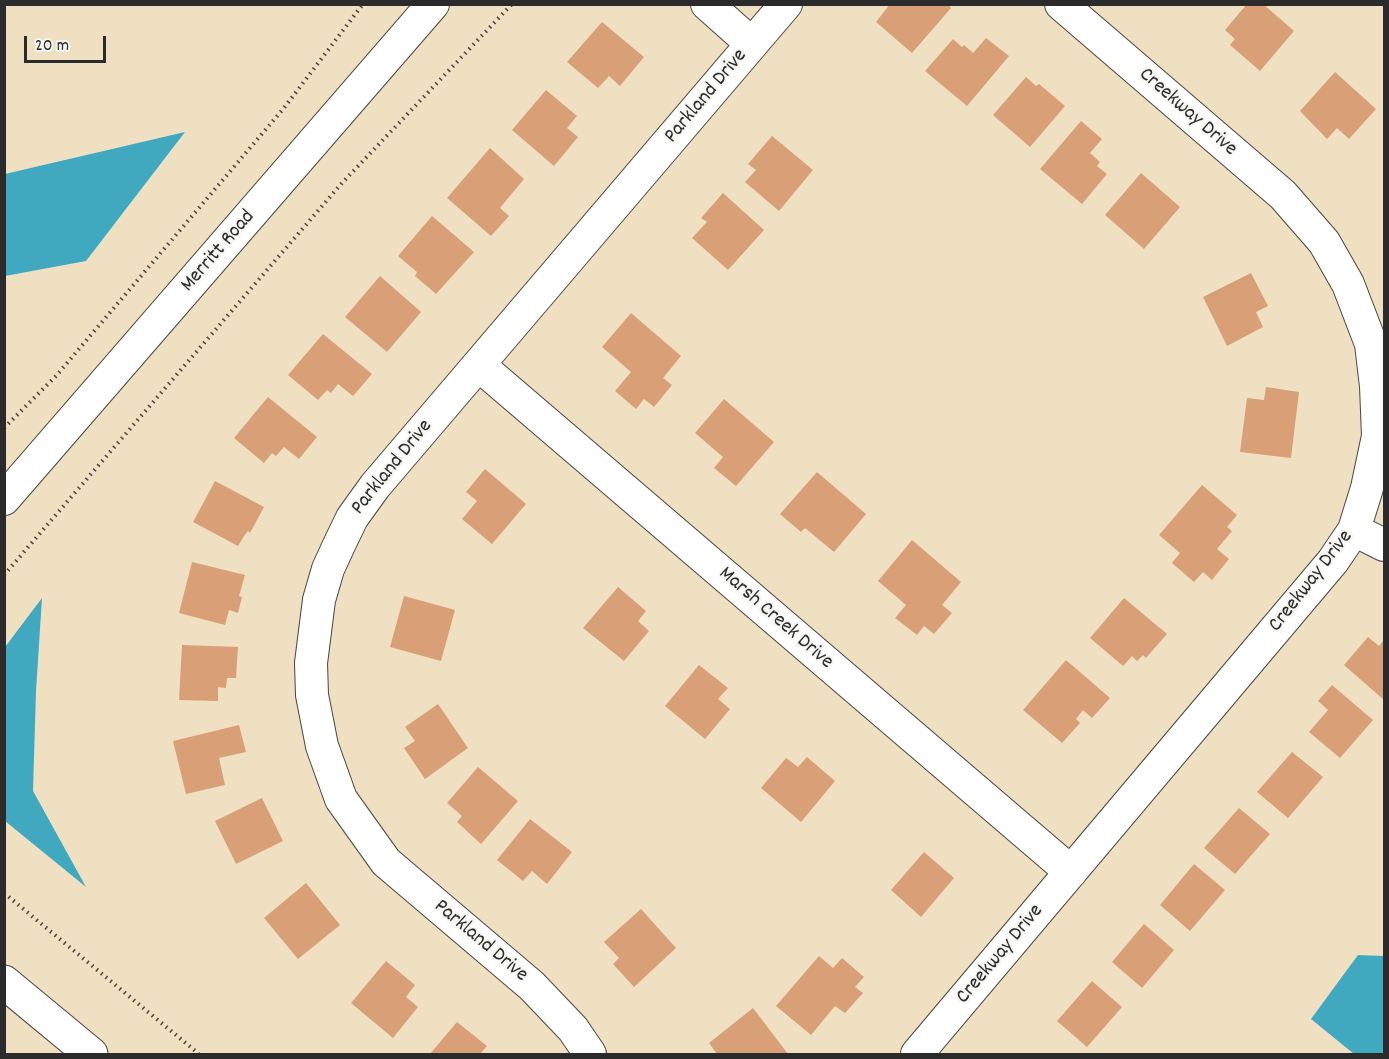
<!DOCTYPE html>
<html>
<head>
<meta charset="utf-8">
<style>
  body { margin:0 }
  #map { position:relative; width:1389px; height:1059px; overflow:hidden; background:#eee0c1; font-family:Dekko,sans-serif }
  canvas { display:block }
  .frame { position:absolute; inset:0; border:6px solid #2b2b2b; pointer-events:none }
  .scale { position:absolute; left:24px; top:36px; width:82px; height:27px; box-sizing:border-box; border:3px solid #2b2b2b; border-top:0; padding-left:8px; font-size:18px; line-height:21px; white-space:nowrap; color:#2b2b2b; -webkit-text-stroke:4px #f6f6f2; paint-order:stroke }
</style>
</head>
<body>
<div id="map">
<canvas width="1389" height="1059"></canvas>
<div class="frame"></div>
<div class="scale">20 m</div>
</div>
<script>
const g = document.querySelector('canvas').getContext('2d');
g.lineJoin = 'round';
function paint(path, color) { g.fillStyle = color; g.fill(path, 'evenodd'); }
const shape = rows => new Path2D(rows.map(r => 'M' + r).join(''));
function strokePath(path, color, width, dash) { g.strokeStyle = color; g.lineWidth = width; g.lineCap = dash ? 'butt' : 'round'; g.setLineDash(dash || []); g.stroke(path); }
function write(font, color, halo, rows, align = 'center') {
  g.font = font + ' Dekko,sans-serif'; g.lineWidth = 4.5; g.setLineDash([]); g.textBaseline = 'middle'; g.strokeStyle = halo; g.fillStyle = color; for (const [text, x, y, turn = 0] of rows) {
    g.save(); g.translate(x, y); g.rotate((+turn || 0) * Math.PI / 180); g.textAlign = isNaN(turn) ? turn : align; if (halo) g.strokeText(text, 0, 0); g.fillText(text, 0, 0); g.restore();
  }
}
paint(shape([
  [185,132,86,261,5,276,5,174],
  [42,598,36,691,33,791,86,887,5,821,5,647],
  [1358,955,1384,956,1384,1054,1354,1054,1311,1019]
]), '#40a9c0');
paint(shape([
  [890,4,948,4,951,8,912,53,876,22],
  [1247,4,1263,4,1294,31,1260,71,1230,45,1235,39,1225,30],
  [602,22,644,57,620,86,609,76,598,88,567,62],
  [986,38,1009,56,967,106,925,71,953,39,962,47,964,45,973,53],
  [1335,72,1376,109,1349,139,1337,128,1327,139,1300,111],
  [1026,77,1036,86,1039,84,1065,106,1030,147,993,115],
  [546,90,577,116,567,128,578,137,554,166,512,130],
  [1081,121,1102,139,1090,153,1100,162,1097,166,1107,174,1082,204,1040,169],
  [772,136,813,170,779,211,745,182,756,170,748,164],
  [490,148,524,179,500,208,509,216,491,236,447,198],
  [1141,173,1180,207,1144,249,1105,215],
  [723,193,764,230,728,270,692,238,707,222,701,218],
  [432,216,474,252,436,294,415,276,417,272,398,256],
  [1251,273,1268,306,1256,312,1263,327,1227,346,1203,297],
  [380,276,421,312,387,352,345,317],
  [631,313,681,356,663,378,672,385,654,407,644,399,636,409,615,391,631,372,602,347],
  [323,334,372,374,353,396,338,384,331,393,327,390,318,400,288,375],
  [1266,387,1299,392,1291,458,1240,452,1247,398,1264,400],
  [268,397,317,437,299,459,284,447,276,456,272,453,264,463,234,438],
  [724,399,774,442,736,486,714,468,723,457,695,433],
  [485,469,526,504,492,544,462,519,477,501,466,492],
  [817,472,866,514,834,552,805,528,801,532,780,514],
  [215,481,264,507,250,533,248,531,244,536,238,546,193,522],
  [1202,485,1237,515,1227,527,1232,531,1217,549,1229,559,1212,580,1203,572,1194,582,1172,563,1180,553,1159,535],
  [912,540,961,582,942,605,952,613,934,634,924,626,917,635,895,618,906,605,878,581],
  [192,562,245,575,239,596,242,597,238,613,229,610,225,625,179,613],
  [618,587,646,611,638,621,649,631,624,661,583,628],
  [404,596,455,610,441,661,390,647],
  [1124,598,1167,634,1146,658,1143,655,1137,661,1132,656,1123,666,1090,638],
  [1368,637,1379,646,1384,640,1384,700,1344,665],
  [182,645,238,647,236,678,227,678,226,688,218,687,218,701,179,700],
  [1066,660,1110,698,1092,718,1083,710,1076,719,1080,723,1062,743,1023,710],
  [699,665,728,688,718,699,730,709,705,739,665,706],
  [1332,685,1373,720,1340,758,1309,732,1328,710,1318,701],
  [438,704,468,748,425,779,404,748,415,741,405,727],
  [239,725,246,752,219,758,225,785,186,794,173,741],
  [1292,752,1323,777,1288,818,1257,792],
  [807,757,835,781,801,822,761,788,786,758,798,767],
  [478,767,518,801,481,844,457,822,462,816,447,803],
  [262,798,283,841,236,864,215,821],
  [1239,808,1270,834,1235,874,1204,848],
  [530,819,572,852,547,884,532,871,523,881,497,860],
  [924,852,954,878,921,917,891,890],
  [1194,864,1225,890,1190,931,1160,905],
  [306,883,340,925,298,959,264,918],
  [641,909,676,948,634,987,613,964,619,958,604,942],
  [1144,924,1174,950,1142,988,1112,962],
  [819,956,833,968,842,958,864,977,855,987,863,993,845,1013,835,1006,811,1035,776,1006],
  [386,961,415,985,406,997,418,1007,393,1038,351,1003],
  [1092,981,1122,1007,1087,1047,1057,1021],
  [753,1008,788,1054,717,1054,709,1043],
  [457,1022,487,1046,480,1054,430,1054]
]), '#d9a077');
const minor = shape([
  [707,4,752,44],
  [480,366,1071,872],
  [4,499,433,4],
  [1354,530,1384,545],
  [590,1054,573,1029,532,986,386,862,341,799,322,746,312,695,311,663,319,600,328,569,339,545,352,518,375,486,786,4],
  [917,1054,1333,561,1354,530,1367,488,1378,436,1376,386,1371,344,1348,284,1324,242,1283,195,1061,4]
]);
const secondary = shape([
  [4,982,91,1054]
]);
strokePath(minor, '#484642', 34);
strokePath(secondary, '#484642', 35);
strokePath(shape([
  [4,428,56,376,284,108,363,4],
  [4,575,342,183,512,4],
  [4,893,199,1054]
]), '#484642', 4, [1.5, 4.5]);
strokePath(minor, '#fff', 32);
strokePath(secondary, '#fff', 33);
write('21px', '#2b2b2b', '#f6f6f2', [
  ["Parkland Drive",707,97,-50],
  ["Creekway Drive",1187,113,41],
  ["Merritt Road",219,252,-49],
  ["Parkland Drive",393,468,-51],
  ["Creekway Drive",1312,582,-52],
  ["Marsh Creek Drive",775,619,41],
  ["Parkland Drive",480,942,40],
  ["Creekway Drive",1001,955,-50]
]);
</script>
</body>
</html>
